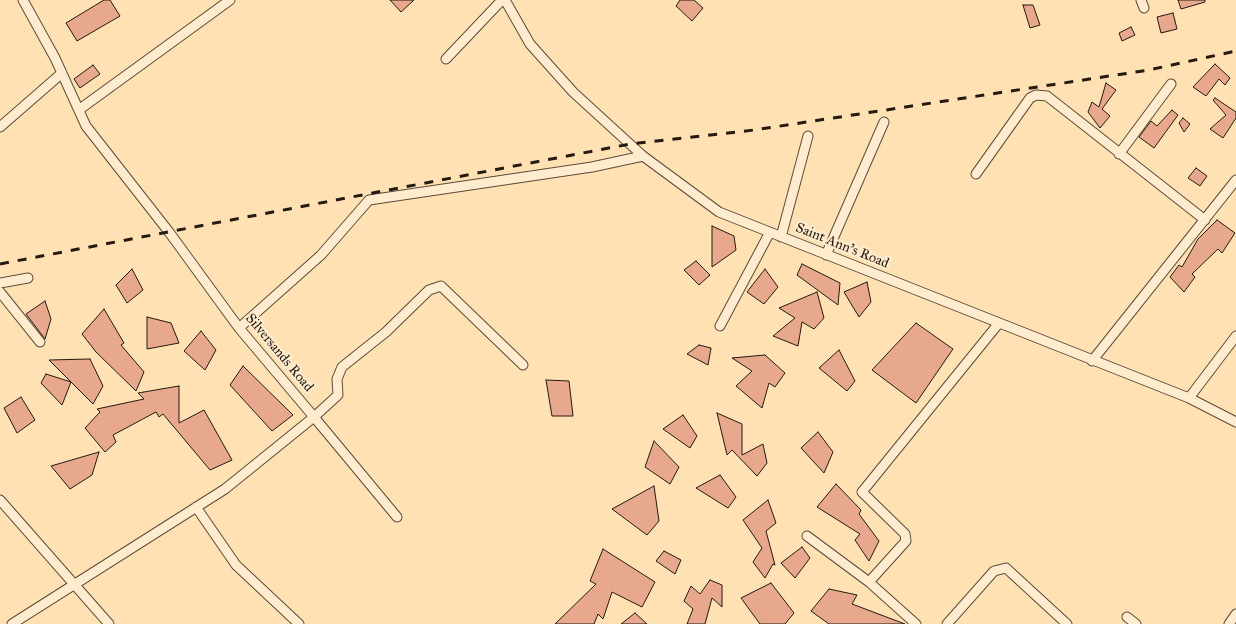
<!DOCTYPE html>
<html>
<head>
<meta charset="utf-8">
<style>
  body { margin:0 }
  canvas { display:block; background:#ffe1b3 }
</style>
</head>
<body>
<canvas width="1236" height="624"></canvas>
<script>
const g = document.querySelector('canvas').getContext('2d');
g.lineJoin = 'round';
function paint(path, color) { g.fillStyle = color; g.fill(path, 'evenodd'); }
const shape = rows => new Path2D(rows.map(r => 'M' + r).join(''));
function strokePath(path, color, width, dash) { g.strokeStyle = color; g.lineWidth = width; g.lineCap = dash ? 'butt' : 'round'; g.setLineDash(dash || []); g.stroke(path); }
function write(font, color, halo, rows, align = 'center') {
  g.font = font + ' "IM FELL Great Primer",serif'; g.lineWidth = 4.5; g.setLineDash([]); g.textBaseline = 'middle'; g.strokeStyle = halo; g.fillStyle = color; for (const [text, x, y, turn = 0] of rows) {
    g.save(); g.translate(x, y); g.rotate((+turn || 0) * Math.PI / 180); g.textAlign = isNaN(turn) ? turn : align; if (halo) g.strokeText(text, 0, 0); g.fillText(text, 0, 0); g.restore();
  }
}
const building = shape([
  [104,0,110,0,120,16,77,41,66,23,104,0],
  [390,0,414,0,401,12,390,0],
  [680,0,694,0,703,8,692,21,676,6,680,0],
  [1178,0,1205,0,1205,2,1181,9,1178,0],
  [1023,5,1033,5,1040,25,1030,28,1023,5],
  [1173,13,1177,29,1161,33,1157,17,1173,13],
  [1131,27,1135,35,1122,41,1119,33,1131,27],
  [1215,64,1230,78,1225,85,1219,79,1206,96,1193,87,1215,64],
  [93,65,100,74,80,88,74,79,93,65],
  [1106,83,1116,90,1102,109,1110,116,1100,128,1088,112,1092,102,1099,107,1106,83],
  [1215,98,1236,112,1236,118,1223,138,1210,129,1226,115,1213,100,1215,98],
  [1172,110,1178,115,1154,148,1139,137,1151,121,1157,126,1172,110],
  [1183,118,1190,124,1184,132,1179,123,1183,118],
  [1196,168,1207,176,1200,186,1188,178,1196,168],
  [1217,220,1235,233,1222,253,1218,249,1192,274,1195,277,1184,292,1170,277,1179,265,1182,267,1198,239,1217,220],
  [712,226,734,236,736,250,712,267,712,226],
  [696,261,710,275,699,285,684,270,696,261],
  [802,264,840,283,838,305,797,275,802,264],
  [132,269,143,290,127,303,116,285,132,269],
  [765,269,778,287,764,304,747,292,765,269],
  [867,282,871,302,859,317,844,292,867,282],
  [817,292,824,318,814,329,802,322,798,346,773,336,795,318,779,308,817,292],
  [45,301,51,319,45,339,26,314,45,301],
  [104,309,124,343,121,345,144,372,136,391,96,352,82,334,104,309],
  [147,317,171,323,179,343,147,349,147,317],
  [916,323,953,349,916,403,872,370,916,323],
  [201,331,216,350,205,370,184,351,201,331],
  [699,345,711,348,708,365,687,354,699,345],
  [839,350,855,381,847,391,819,368,839,350],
  [765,355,785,373,775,387,769,383,762,408,736,386,752,371,732,358,765,355],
  [90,359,103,386,93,404,49,360,90,359],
  [243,366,293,415,272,431,230,385,243,366],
  [46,374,71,382,62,405,41,383,46,374],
  [546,380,569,381,573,416,552,416,546,380],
  [179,386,179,423,204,410,232,460,210,470,163,414,159,417,156,412,113,435,116,442,105,452,85,428,100,412,97,409,144,399,138,393,179,386],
  [21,397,35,420,17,433,4,408,21,397],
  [717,413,742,424,742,455,763,444,767,463,757,476,732,450,727,455,717,413],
  [683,415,697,436,690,448,663,429,683,415],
  [818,432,833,452,824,473,801,448,818,432],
  [654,441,679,467,670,484,645,467,654,441],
  [99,452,92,475,70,489,51,466,99,452],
  [720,475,736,497,728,508,696,488,720,475],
  [836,484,861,510,859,514,879,541,869,561,855,540,860,534,817,507,836,484],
  [654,486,659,521,647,535,612,509,654,486],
  [768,500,776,523,766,531,775,565,773,564,765,578,753,562,762,548,743,520,768,500],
  [802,547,810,558,795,578,781,563,802,547],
  [603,549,655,582,642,607,612,592,603,619,598,614,594,624,555,624,596,584,590,581,603,549],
  [664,551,681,560,675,574,656,561,664,551],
  [710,580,722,585,722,607,712,598,705,624,687,624,693,609,684,601,691,586,700,594,710,580],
  [771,583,794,613,785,624,760,624,741,598,771,583],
  [829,589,857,595,852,604,905,624,829,624,811,611,829,589],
  [635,613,647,624,621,624,635,613]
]);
paint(building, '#e7a88d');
strokePath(building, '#241a10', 1);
const minor = shape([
  [505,0,530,44,573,92,643,156,719,212,1189,398,1236,422],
  [1141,0,1144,8],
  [446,59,502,0],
  [80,109,230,0],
  [0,127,62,73],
  [1119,154,1171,84],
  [976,174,1030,98,1036,95,1047,96,1205,220],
  [781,237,808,136],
  [826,255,884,122],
  [0,283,28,278],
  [0,292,40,342],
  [720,326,770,232],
  [239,328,321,255,369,200,592,167,643,156],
  [1092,361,1236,180],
  [1189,398,1236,336],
  [0,500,109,624],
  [196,507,236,565,299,624],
  [397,517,314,417,338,395,337,379,342,367,386,332,429,290,441,286,523,365],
  [807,536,869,582,916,624],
  [869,582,906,541,905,534,862,492,999,323],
  [1127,617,1136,624],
  [12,624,225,489,314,417,239,328,169,232,86,126,55,58,23,0],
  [947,624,994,571,1006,568,1067,624],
  [1229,624,1236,614]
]);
strokePath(minor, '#5b4c39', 11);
strokePath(minor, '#ffecce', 9);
strokePath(shape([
  [0,264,630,144,754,130,1149,70,1236,51]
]), '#241a10', 3, [9, 9]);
write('14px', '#241a10', '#ffecce', [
  ["Saint Ann's Road",842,246,22],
  ["Silversands Road",279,353,50]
]);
</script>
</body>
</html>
